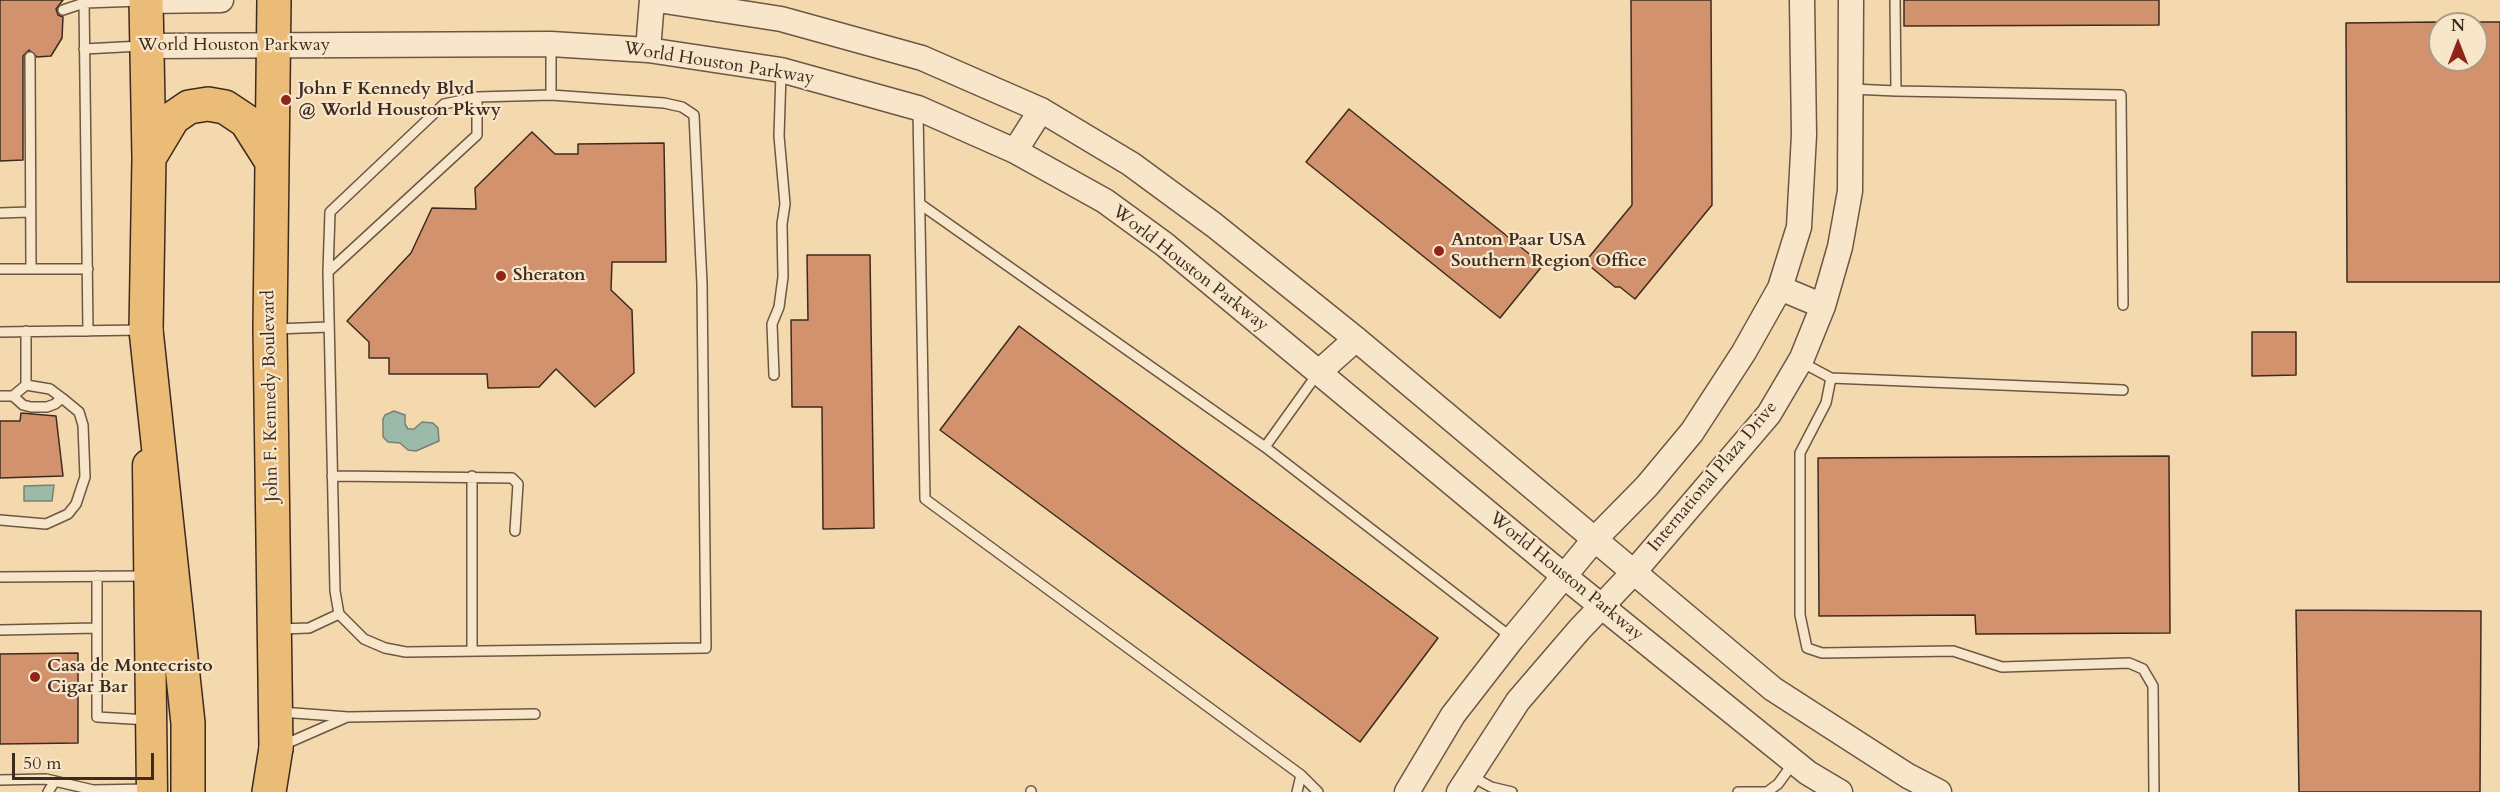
<!DOCTYPE html>
<html>
<head>
<meta charset="utf-8">
<style>
  body { margin:0 }
  #map { position:relative; width:2500px; height:792px; overflow:hidden; background:#f5d9ae; font-family:Cardo,serif }
  canvas { display:block }
  .north { position:absolute; left:2428px; top:12px; width:60px; height:60px; box-sizing:border-box; background:#f8e6ca; border:2px solid #ae9b86; border-radius:50%; rotate:0deg; font-size:16px; font-weight:700; line-height:24px; text-align:center; color:#3e2b20 }
  .north::after { content:''; display:block; margin:auto; width:21px; height:27px; background:#8f2418; clip-path:polygon(50% 0,100% 100%,50% 72%,0 100%) }
  .scale { position:absolute; left:12px; top:753px; width:142px; height:27px; box-sizing:border-box; border:3px solid #3e2b20; border-top:0; padding-left:8px; font-size:18px; line-height:21px; white-space:nowrap; color:#3e2b20; -webkit-text-stroke:4px #f8e6ca; paint-order:stroke }
</style>
</head>
<body>
<div id="map">
<canvas width="2500" height="792"></canvas>
<div class="north">N</div>
<div class="scale">50 m</div>
</div>
<script>
const g = document.querySelector('canvas').getContext('2d');
g.lineJoin = 'round';
function paint(path, color) { g.fillStyle = color; g.fill(path, 'evenodd'); }
const shape = rows => new Path2D(rows.map(r => 'M' + r).join(''));
function strokePath(path, color, width, dash) { g.strokeStyle = color; g.lineWidth = width; g.lineCap = dash ? 'butt' : 'round'; g.setLineDash(dash || []); g.stroke(path); }
function write(font, color, halo, rows, align = 'center') {
  g.font = font + ' Cardo,serif'; g.lineWidth = 4.5; g.setLineDash([]); g.textBaseline = 'middle'; g.strokeStyle = halo; g.fillStyle = color; for (const [text, x, y, turn = 0] of rows) {
    g.save(); g.translate(x, y); g.rotate((+turn || 0) * Math.PI / 180); g.textAlign = isNaN(turn) ? turn : align; if (halo) g.strokeText(text, 0, 0); g.fillText(text, 0, 0); g.restore();
  }
}
const water = shape([
  [394,411,405,415,405,424,408,429,414,429,422,422,433,423,438,428,439,441,416,451,408,450,400,443,388,442,383,437,383,419,385,415,394,411],
  [54,485,52,501,24,501,24,486,54,485]
]);
paint(water, '#9cbaaa');
strokePath(water, '#768173', 1.5);
const building = shape([
  [0,0,63,0,56,9,58,15,63,17,62,38,51,56,37,57,29,50,23,56,23,160,0,161,0,0],
  [1631,0,1711,0,1712,205,1635,299,1620,287,1615,287,1585,262,1632,205,1631,0],
  [1904,0,2159,0,2159,25,1904,26,1904,0],
  [2440,22,2440,60,2476,60,2476,22,2500,22,2500,282,2347,282,2346,23,2440,22],
  [1349,109,1543,265,1500,318,1306,162,1349,109],
  [532,132,555,154,578,154,578,144,664,143,666,262,612,262,611,290,632,310,634,373,595,407,556,369,539,387,488,388,487,374,389,374,389,358,369,358,369,342,347,321,411,253,432,208,476,209,475,188,532,132],
  [807,255,870,255,874,528,823,529,822,407,792,407,791,320,808,320,807,255],
  [1019,326,1438,638,1360,742,940,430,1019,326],
  [2252,332,2296,332,2296,375,2252,376,2252,332],
  [21,413,56,416,63,476,0,478,0,421,20,421,21,413],
  [2169,456,2170,633,1976,634,1975,615,1819,616,1818,458,2169,456],
  [2296,610,2481,611,2480,792,2299,792,2296,610],
  [78,653,78,743,0,744,0,654,78,653]
]);
paint(building, '#d2926e');
strokePath(building, '#3e2b20', 1.5);
const service = shape([
  [84,0,88,331],
  [1895,0,1896,91,2121,95,2123,305],
  [63,10,84,3,141,1],
  [84,49,141,46],
  [30,57,31,269],
  [1852,89,1896,91],
  [551,95,664,103,682,107,694,115,702,284,706,648,406,652,385,648,364,639,339,614,335,591,328,272,330,212,444,104,477,97,551,95],
  [551,95,551,46],
  [918,111,925,499,1301,775],
  [920,204,1265,447,1511,637],
  [0,213,29,212],
  [0,269,88,269],
  [328,272,477,135,477,97],
  [275,329,329,327],
  [26,331,26,385],
  [0,332,142,330],
  [1801,362,1831,378,1826,403,1800,453,1800,615,1807,648,1822,653,1953,651,2002,667,2129,663,2143,669,2153,686,2154,792],
  [774,375,772,324,779,307,783,277,782,224,785,204,779,136,781,73],
  [1831,378,2123,390],
  [0,396,13,396,23,405,31,407,47,407,55,404,62,398,50,389,26,385,13,396],
  [1265,447,1318,373],
  [332,476,512,478,518,484,515,531],
  [472,476,472,651],
  [0,520,46,524,68,514,76,504,85,477,83,425,79,412,62,398],
  [97,576,97,717,149,720],
  [0,577,145,576],
  [280,629,309,628,339,614],
  [0,630,97,628],
  [281,712,348,717,535,714],
  [281,746,345,718],
  [1471,776,1491,787,1512,792],
  [0,780,46,779,93,790,149,789],
  [1031,791,1031,792],
  [48,792,55,781],
  [1297,792,1301,775,1318,792],
  [1738,792,1767,792,1778,784,1794,762]
]);
const tertiary = shape([
  [658,0,781,19,922,58,1041,110,1131,164,1214,225,1356,339,1773,689,1908,776,1939,792],
  [146,1,221,0],
  [147,46,551,44,648,50,781,70,918,108,1015,151,1105,201,1164,244,1564,576,1808,773,1840,792],
  [648,50,652,0],
  [1015,151,1041,110],
  [1780,288,1823,306],
  [1319,372,1356,339],
  [1407,792,1453,715,1512,639,1594,540,1647,486,1692,432,1744,352,1780,288,1799,227,1804,135,1802,0],
  [1459,792,1518,701,1579,630,1633,573,1769,414,1802,358,1823,306,1840,247,1850,191,1851,0]
]);
const primary = shape([
  [148,465,152,792]
]);
const trunk = shape([
  [274,0,270,329,276,748],
  [149,158,173,118,189,107,208,104,225,107,246,121,272,162],
  [146,330,149,158,146,0]
]);
const motorway = shape([
  [146,330,188,723,188,792],
  [269,792,276,748]
]);
strokePath(service, '#6c5644', 12);
strokePath(tertiary, '#6c5644', 27);
strokePath(primary, '#3e2b20', 33);
strokePath(trunk, '#3e2b20', 36);
strokePath(motorway, '#3e2b20', 36);
strokePath(service, '#f8e6ca', 9);
strokePath(tertiary, '#f8e6ca', 24);
strokePath(primary, '#eabc77', 30);
strokePath(trunk, '#eabc77', 33);
strokePath(motorway, '#eabc77', 33);
for (const [x, y, r, color] of [
  [286,100,6,"#8f2418"],
  [1439,251,6,"#8f2418"],
  [501,276,6,"#8f2418"],
  [35,677,6,"#8f2418"]
]) { const dot = new Path2D(); dot.arc(x, y, r, 0, 2 * Math.PI); g.fillStyle = color; g.fill(dot); strokePath(dot, '#f8e6ca', 2); }
write('18px', '#3e2b20', '#f8e6ca', [
  ["World Houston Parkway",234,46],
  ["World Houston Parkway",719,64,9],
  ["World Houston Parkway",1190,269,38],
  ["John F. Kennedy Boulevard",271,396,-91],
  ["International Plaza Drive",1713,477,-50],
  ["World Houston Parkway",1566,577,39]
]);
write('bold 18px', '#3e2b20', '#f8e6ca', [
  ["John F Kennedy Blvd",298,90],
  ["@ World Houston Pkwy",298,111],
  ["Anton Paar USA",1451,241],
  ["Southern Region Office",1451,262],
  ["Sheraton",513,276],
  ["Casa de Montecristo",47,667],
  ["Cigar Bar",47,688]
], 'left');
</script>
</body>
</html>
